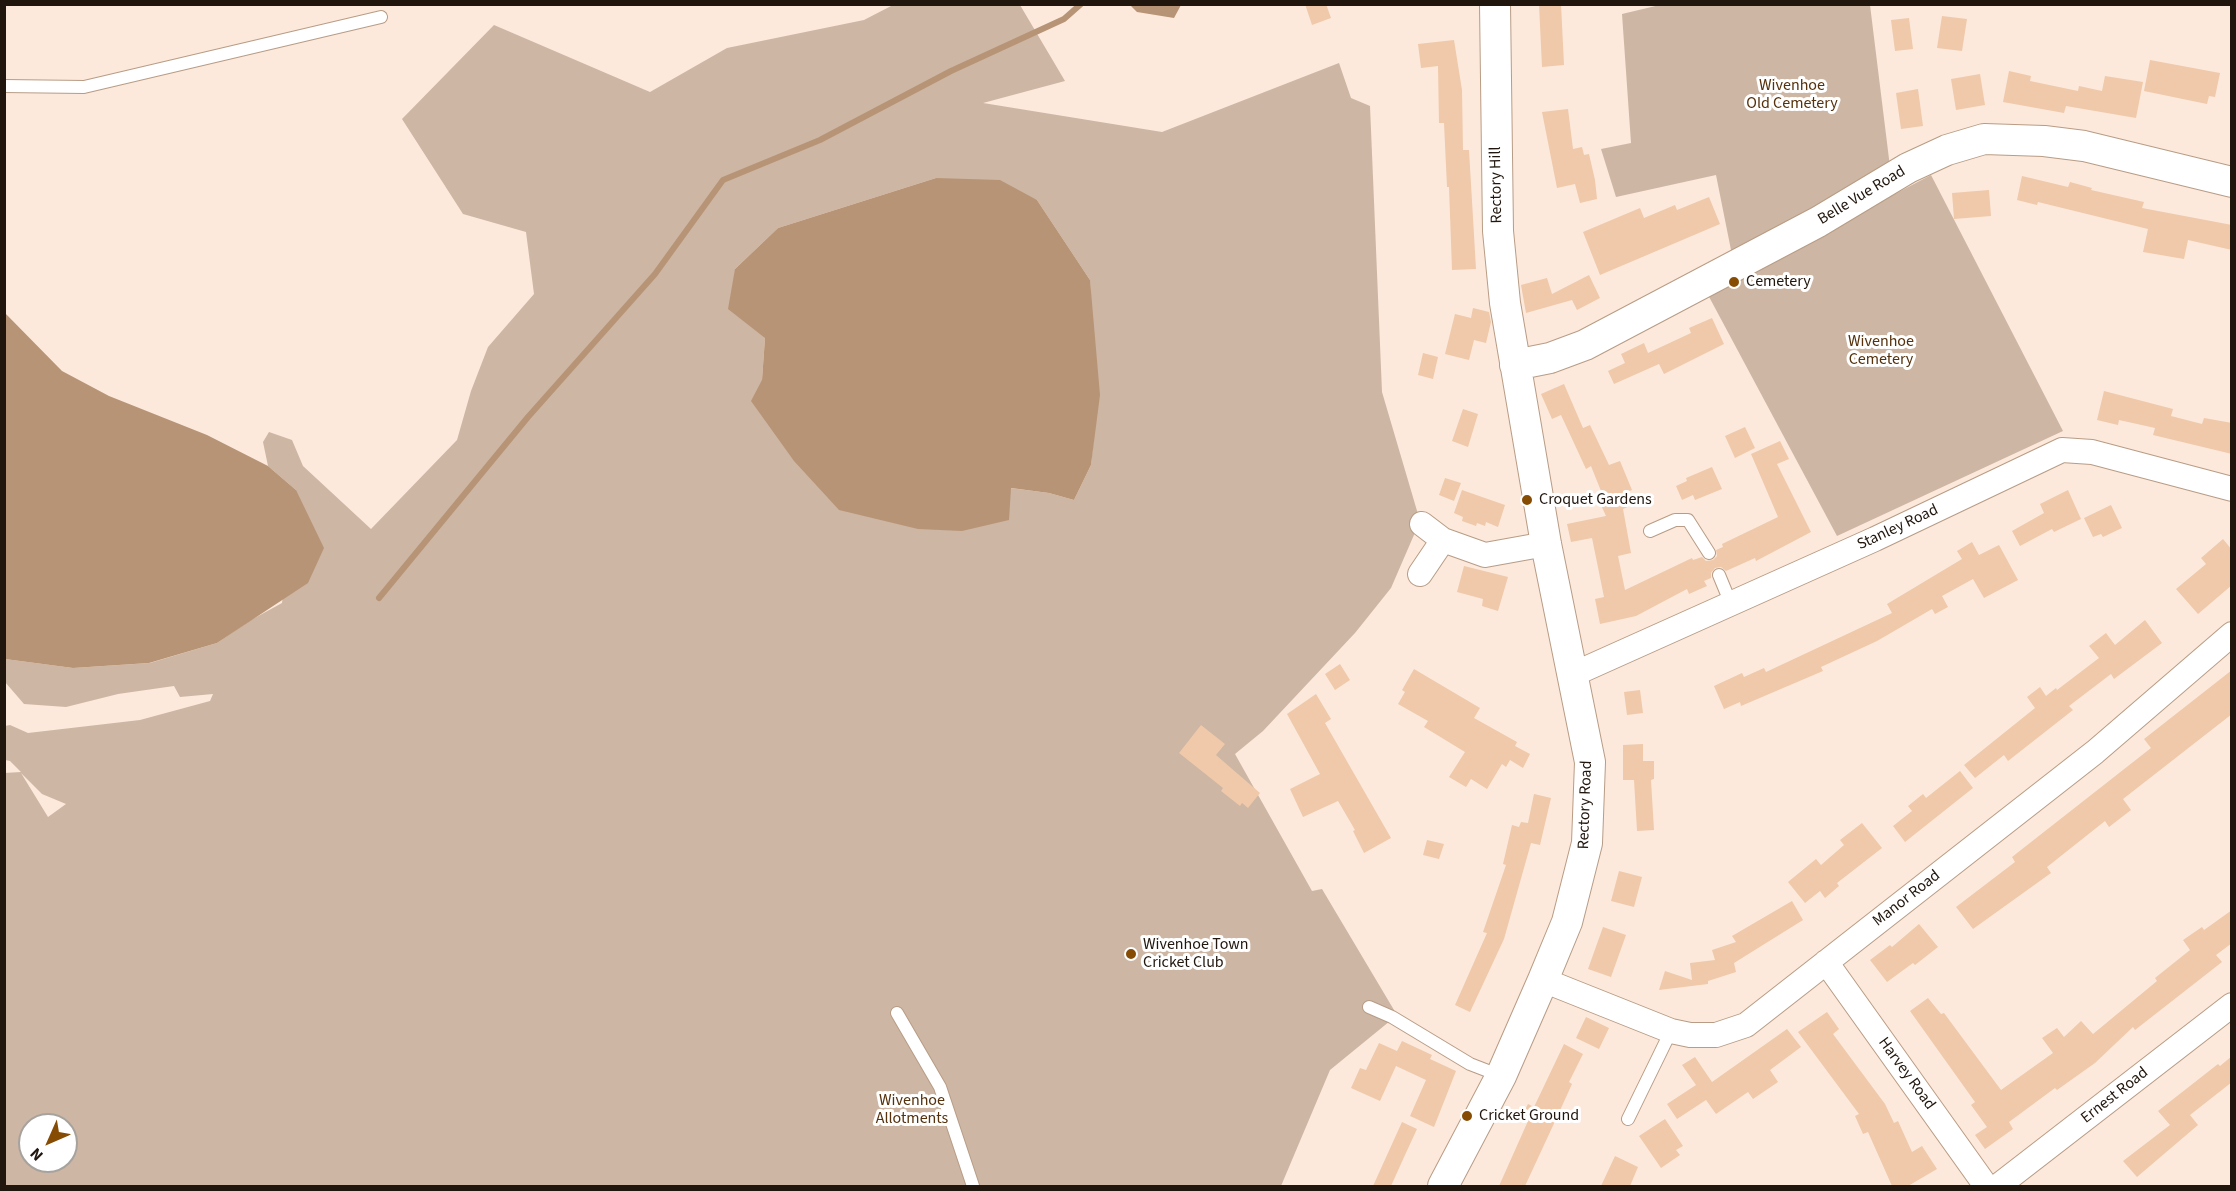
<!DOCTYPE html>
<html>
<head>
<meta charset="utf-8">
<style>
  body { margin:0 }
  #map { position:relative; width:2236px; height:1191px; overflow:hidden; background:#fce9db; font-family:"Source Sans 3",sans-serif }
  canvas { display:block }
  .frame { position:absolute; inset:0; border:6px solid #20160d; pointer-events:none }
  .north { position:absolute; left:18px; top:1113px; width:60px; height:60px; box-sizing:border-box; background:#fff; border:2px solid #a6a29e; border-radius:50%; rotate:225deg; font-size:16px; font-weight:700; line-height:24px; text-align:center; color:#20160d }
  .north::after { content:''; display:block; margin:auto; width:21px; height:27px; background:#874c04; clip-path:polygon(50% 0,100% 100%,50% 72%,0 100%) }
</style>
</head>
<body>
<div id="map">
<canvas width="2236" height="1191"></canvas>
<div class="frame"></div>
<div class="north">N</div>
</div>
<script>
const g = document.querySelector('canvas').getContext('2d');
g.lineJoin = 'round';
function paint(path, color) { g.fillStyle = color; g.fill(path, 'evenodd'); }
const shape = rows => new Path2D(rows.map(r => 'M' + r).join(''));
function strokePath(path, color, width, dash) { g.strokeStyle = color; g.lineWidth = width; g.lineCap = dash ? 'butt' : 'round'; g.setLineDash(dash || []); g.stroke(path); }
function write(font, color, halo, rows, align = 'center') {
  g.font = font + ' "Source Sans 3",sans-serif'; g.lineWidth = 6; g.setLineDash([]); g.textBaseline = 'middle'; g.strokeStyle = halo; g.fillStyle = color; for (const [text, x, y, turn = 0] of rows) {
    g.save(); g.translate(x, y); g.rotate((+turn || 0) * Math.PI / 180); g.textAlign = isNaN(turn) ? turn : align; if (halo) g.strokeText(text, 0, 0); g.fillText(text, 0, 0); g.restore();
  }
}
paint(shape([
  [1664,4,1870,5,1890,167,1732,255,1716,175,1616,197,1601,149,1631,143,1622,14],
  [893,5,1020,5,1065,81,983,103,1162,132,1339,63,1351,98,1370,106,1382,392,1420,521,1391,588,1355,633,1263,731,1235,754,1312,891,1322,889,1394,1010,1390,1021,1330,1070,1281,1186,5,1186,4,773,21,772,10,761,5,760,5,726,10,725,28,733,140,720,210,701,213,694,180,697,174,686,118,694,66,707,24,704,5,682,5,659,73,668,150,663,217,643,251,620,282,603,296,490,268,466,263,442,269,432,292,440,303,466,371,529,457,440,471,391,488,347,534,294,526,232,463,214,402,119,494,25,650,92,727,48,864,20],
  [936,178,1037,200,1090,280,1094,436,1091,465,1074,500,1049,493,1010,488,762,380,765,338,735,269,778,228],
  [21,773,42,794,66,804,48,817],
  [30,1125,66,1125,66,1161,30,1161],
  [1931,175,2063,431,1837,536,1707,293]
]), '#cdb6a3');
paint(shape([
  [1130,5,1181,5,1174,18,1137,12],
  [936,178,1000,180,1037,200,1090,280,1100,395,1091,465,1074,500,1049,493,1011,488,1009,520,962,531,918,529,839,510,794,461,751,401,762,380,765,338,728,309,735,269,778,228],
  [4,312,62,371,109,396,207,435,268,466,296,490,324,548,308,583,217,643,149,663,73,668,5,659]
]), '#b79476');
strokePath(shape([
  [379,598,528,417,655,274,723,180,820,140,951,71,1064,19,1081,4]
]), '#b79476', 6);
paint(shape([
  [1305,4,1326,4,1331,18,1312,25],
  [1539,4,1561,4,1564,65,1542,67],
  [1942,16,1967,19,1962,51,1937,48],
  [1909,18,1913,49,1895,51,1891,20],
  [1454,40,1462,90,1463,150,1469,150,1476,269,1452,270,1449,187,1447,187,1444,123,1439,123,1438,66,1421,68,1418,44],
  [2150,60,2220,73,2215,97,2209,96,2207,104,2144,91],
  [2009,71,2031,76,2030,81,2078,91,2079,86,2102,91,2105,76,2143,82,2136,118,2066,106,2064,113,2003,102],
  [1980,74,1985,105,1956,110,1951,79],
  [1918,89,1923,126,1901,129,1896,93],
  [1568,109,1573,149,1582,147,1584,155,1589,154,1595,180,1597,199,1580,203,1575,184,1557,188,1542,112],
  [2022,176,2068,187,2070,182,2092,188,2091,190,2144,202,2142,208,2232,225,2232,250,2188,240,2184,259,2143,252,2148,229,2038,202,2037,205,2017,200],
  [1989,190,1991,216,1954,219,1952,193],
  [1709,197,1720,224,1600,275,1583,232,1640,208,1644,218,1675,205,1677,210],
  [1589,275,1600,298,1577,310,1572,300,1526,313,1521,285,1547,278,1552,294],
  [1473,308,1489,312,1491,322,1486,343,1474,340,1469,360,1445,354,1455,314,1471,318],
  [1712,318,1724,344,1664,374,1659,364,1614,384,1608,371,1625,363,1621,354,1644,343,1648,353,1691,333,1689,328],
  [1423,353,1438,357,1433,379,1418,375],
  [1564,384,1583,428,1590,425,1609,465,1620,461,1632,490,1625,493,1630,506,1623,509,1631,553,1618,556,1625,590,1692,558,1693,560,1702,557,1706,561,1713,560,1717,556,1716,550,1723,547,1722,544,1778,517,1751,454,1780,441,1789,459,1777,464,1811,532,1756,561,1755,558,1726,571,1721,567,1715,568,1711,573,1711,578,1704,581,1707,586,1689,594,1687,589,1636,616,1600,624,1595,599,1604,597,1592,538,1571,542,1567,524,1606,516,1600,503,1605,501,1591,466,1586,469,1561,415,1552,419,1541,394],
  [2104,391,2173,409,2171,416,2202,424,2204,418,2232,423,2232,454,2153,435,2155,428,2119,420,2118,425,2097,420],
  [1463,409,1478,414,1468,447,1452,441],
  [1745,427,1755,448,1735,458,1725,436],
  [1712,467,1722,489,1695,500,1693,495,1682,500,1676,486,1687,481,1686,478],
  [1445,478,1461,483,1454,501,1439,495],
  [1462,490,1505,505,1498,527,1486,522,1485,526,1477,523,1476,526,1462,521,1463,517,1454,513],
  [2068,490,2081,519,2054,532,2052,529,2020,546,2012,531,2044,513,2040,504],
  [2111,505,2122,528,2103,537,2101,534,2093,537,2084,518],
  [2223,539,2232,550,2232,585,2198,614,2176,589,2206,564,2201,558],
  [1972,542,1979,555,1999,545,2018,580,1984,598,1973,579,1942,596,1948,607,1935,614,1932,609,1877,641,1821,667,1823,671,1741,706,1740,702,1724,709,1714,686,1742,673,1744,677,1764,668,1766,672,1892,613,1887,604,1962,559,1957,551],
  [1464,566,1508,577,1498,611,1482,606,1483,599,1457,592],
  [2145,620,2162,643,2114,679,2111,674,2069,706,2073,710,2008,761,2004,755,1975,778,1964,765,2035,708,2027,697,2040,687,2046,696,2056,688,2057,690,2099,658,2089,646,2106,633,2115,645],
  [1340,664,1350,680,1335,690,1325,674],
  [1414,669,1480,708,1474,718,1517,742,1515,746,1530,754,1523,768,1510,760,1506,767,1502,764,1487,789,1471,779,1466,787,1449,777,1465,752,1424,727,1428,721,1398,704,1405,692,1402,690],
  [2232,670,2232,714,2123,799,2131,810,2109,827,2105,821,2047,867,2051,873,1973,929,1956,907,2015,862,2012,857,2151,748,2144,739],
  [1640,690,1643,713,1627,715,1624,692],
  [1316,694,1331,719,1325,723,1391,838,1364,853,1353,831,1355,830,1338,801,1303,817,1290,789,1320,774,1287,714],
  [1201,725,1225,744,1216,755,1260,793,1248,808,1242,803,1240,806,1221,791,1223,788,1179,753],
  [1643,744,1643,761,1654,761,1654,779,1651,780,1654,830,1637,831,1634,780,1623,780,1623,745],
  [1960,771,1973,788,1905,842,1893,826,1912,811,1908,806,1923,794,1926,798],
  [1534,794,1551,798,1540,845,1531,843,1504,939,1470,1012,1455,1005,1487,933,1483,932,1506,865,1503,864,1512,825,1519,827,1521,822,1528,823],
  [1862,823,1882,848,1837,883,1839,886,1825,898,1820,891,1805,903,1788,882,1816,859,1821,865,1844,845,1840,840],
  [1427,840,1444,844,1439,859,1423,855],
  [1619,871,1642,877,1634,907,1611,901],
  [1792,901,1803,920,1734,963,1736,972,1708,981,1708,984,1659,990,1665,971,1692,980,1690,963,1715,960,1712,950,1736,942,1732,936],
  [2232,910,2232,943,2216,955,2222,962,2135,1030,2133,1027,2095,1063,2057,1090,2055,1088,2009,1122,2013,1129,1985,1149,1975,1135,1987,1127,1971,1105,1975,1102,1910,1011,1928,998,1941,1014,1944,1013,2001,1090,2053,1053,2042,1038,2057,1028,2064,1037,2081,1021,2093,1034,2157,981,2155,978,2190,950,2183,940,2202,927,2204,930],
  [1919,924,1938,947,1915,965,1913,963,1887,982,1870,960,1890,945,1892,947],
  [1603,927,1626,935,1611,977,1588,969],
  [1827,1012,1839,1029,1833,1034,1885,1104,1894,1123,1898,1121,1912,1152,1922,1146,1937,1169,1908,1186,1892,1186,1868,1132,1863,1134,1855,1116,1859,1114,1798,1032],
  [1586,1017,1609,1028,1599,1049,1576,1038],
  [1787,1029,1801,1047,1770,1070,1778,1082,1753,1099,1748,1092,1716,1114,1706,1100,1677,1119,1667,1104,1696,1085,1682,1065,1695,1057,1712,1082],
  [1402,1041,1432,1055,1430,1059,1456,1071,1434,1127,1410,1116,1426,1080,1396,1066,1380,1101,1351,1088,1360,1068,1366,1070,1379,1043,1397,1051],
  [1564,1044,1583,1054,1569,1082,1572,1084,1557,1117,1525,1186,1499,1186,1528,1121,1521,1118,1528,1104,1534,1107],
  [2232,1056,2232,1082,2190,1115,2198,1125,2137,1177,2123,1161,2170,1125,2158,1111,2218,1064,2220,1066],
  [1665,1119,1683,1146,1676,1150,1680,1155,1661,1168,1639,1136],
  [1402,1122,1417,1129,1405,1155,1391,1186,1373,1186],
  [1615,1156,1638,1167,1630,1186,1601,1186]
]), '#efc9aa');
const service = shape([
  [4,86,84,87,381,17],
  [1650,531,1675,520,1688,520,1709,553],
  [1719,575,1731,604],
  [1369,1007,1392,1017,1470,1064,1501,1076],
  [897,1013,940,1087,973,1186],
  [1628,1119,1671,1031]
]);
const minor = shape([
  [1422,524,1443,540,1485,555,1546,544],
  [1420,574,1443,540],
  [1574,674,1875,539,2062,450,2092,452,2232,489],
  [1826,962,1986,1186],
  [1543,980,1671,1031,1690,1035,1716,1035,1746,1025,2095,752,2232,634],
  [1998,1186,2232,1005]
]);
const tertiary = shape([
  [1515,365,1550,358,1585,345,1818,222,1908,168,1947,150,1984,139,2044,141,2084,146,2232,182],
  [1443,1186,1501,1076,1543,980,1567,922,1587,843,1590,762,1546,544,1505,303,1498,231,1495,4]
]);
strokePath(service, '#b89c85', 14);
strokePath(minor, '#b89c85', 26);
strokePath(tertiary, '#b89c85', 32);
strokePath(service, '#fff', 12);
strokePath(minor, '#fff', 24);
strokePath(tertiary, '#fff', 30);
for (const [x, y, r, color] of [
  [1734,282,6,"#874c04"],
  [1527,500,6,"#874c04"],
  [1131,954,6,"#874c04"],
  [1467,1116,6,"#874c04"]
]) { const dot = new Path2D(); dot.arc(x, y, r, 0, 2 * Math.PI); g.fillStyle = color; g.fill(dot); strokePath(dot, '#fff', 2); }
write('16px', '#55310c', '#fff', [
  ["Wivenhoe",1792,86],
  ["Old Cemetery",1792,104],
  ["Wivenhoe",1881,342],
  ["Cemetery",1881,360],
  ["Wivenhoe",912,1101],
  ["Allotments",912,1119]
]);
write('16px', '#20160d', '#fff', [
  ["Rectory Hill",1497,185,-91],
  ["Belle Vue Road",1862,196,-31],
  ["Stanley Road",1898,528,-25],
  ["Rectory Road",1586,805,-88],
  ["Manor Road",1907,899,-38],
  ["Harvey Road",1906,1074,54],
  ["Ernest Road",2115,1096,-38]
]);
write('16px', '#20160d', '#fff', [
  ["Cemetery",1746,282],
  ["Croquet Gardens",1539,500],
  ["Wivenhoe Town",1143,945],
  ["Cricket Club",1143,963],
  ["Cricket Ground",1479,1116]
], 'left');
</script>
</body>
</html>
